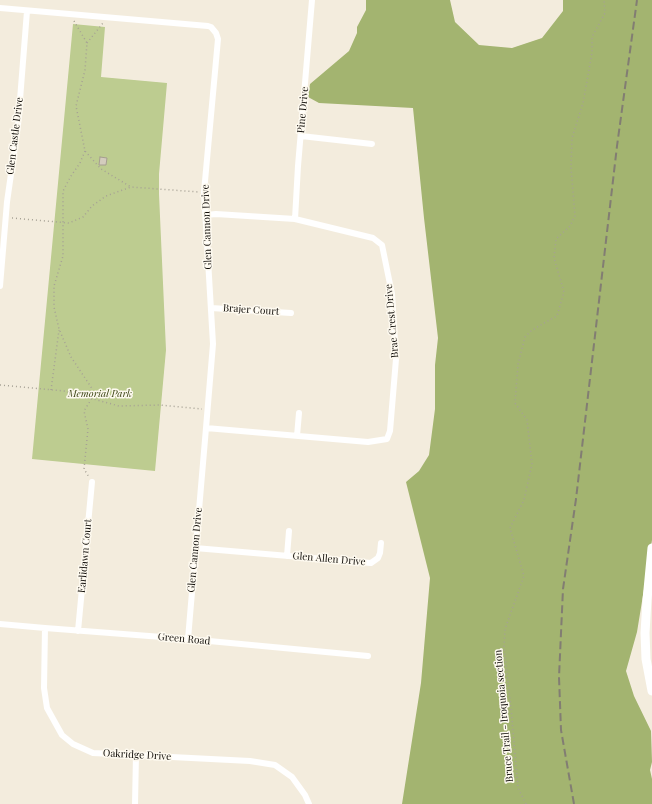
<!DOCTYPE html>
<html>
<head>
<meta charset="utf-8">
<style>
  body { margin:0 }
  canvas { display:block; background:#f3ecdd }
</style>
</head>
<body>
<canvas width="652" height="804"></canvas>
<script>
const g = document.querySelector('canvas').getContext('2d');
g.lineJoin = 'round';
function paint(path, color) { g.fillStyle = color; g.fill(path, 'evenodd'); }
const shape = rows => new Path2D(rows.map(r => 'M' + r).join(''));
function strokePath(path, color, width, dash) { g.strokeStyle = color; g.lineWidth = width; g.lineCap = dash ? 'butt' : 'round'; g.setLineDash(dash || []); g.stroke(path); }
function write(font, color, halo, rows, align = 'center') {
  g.font = font + ' "Playfair Display",serif'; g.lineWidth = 3; g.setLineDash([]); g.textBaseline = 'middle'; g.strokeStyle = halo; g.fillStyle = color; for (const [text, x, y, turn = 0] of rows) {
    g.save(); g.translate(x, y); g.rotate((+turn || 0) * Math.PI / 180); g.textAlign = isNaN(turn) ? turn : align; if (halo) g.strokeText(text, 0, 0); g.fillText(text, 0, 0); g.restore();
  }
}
paint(shape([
  [73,24,105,27,101,77,167,83,159,174,159,194,166,350,155,471,32,459]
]), '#bdcc90');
paint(shape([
  [366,0,450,0,455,22,479,45,512,48,542,38,563,11,563,0,652,0,652,540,637,632,626,671,634,696,651,731,652,762,650,770,652,779,652,804,402,804,421,683,430,578,406,482,419,471,429,455,435,409,435,365,438,338,424,218,413,108,319,103,308,97,310,84,349,51,357,33,357,27,366,10]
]), '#a3b470');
const building = shape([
  [100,157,107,158,106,165,99,165,100,157]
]);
paint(building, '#d3ccbd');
strokePath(building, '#a59e8f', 1);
strokePath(shape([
  [74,21,87,43,85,70,76,106,85,151,101,169,131,187],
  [87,43,103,23],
  [85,151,80,163,71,176,63,191,63,256,54,286,54,307,59,329,71,357,91,387,92,398,84,411,88,429,84,469,89,477],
  [12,218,69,223,83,217,92,206,106,196,131,187,199,192],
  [0,385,64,391,119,406,160,405,202,409],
  [51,390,59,330],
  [526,804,518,788,511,708,504,648,505,629,524,576,510,528,524,500,532,464,527,420,515,403,518,364,525,337,531,331,544,323,557,316,564,292,554,258,556,239,570,226,575,216,571,168,572,138,583,103,592,53,592,37,605,13,604,0]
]), '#a6a195', 1.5, [1, 3]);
strokePath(shape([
  [0,8,208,26,211,27,216,33,218,39,204,192,213,344,206,428,188,639],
  [301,136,372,144],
  [206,215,216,214,295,219,373,238,382,245,392,294,396,359,390,431,387,439,368,442,206,428],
  [295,219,298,166,312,0],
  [0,286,7,202,18,125,27,11],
  [211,308,291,313],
  [297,436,299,413],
  [195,548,371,563,378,558,380,553,381,543],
  [287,556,289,531],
  [0,624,45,628,188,639,368,656],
  [45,628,44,688,47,708,62,735,73,744,93,753,250,761,275,765,292,777,305,795,309,804],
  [78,631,92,482],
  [135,804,136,755]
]), '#fff', 6);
strokePath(shape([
  [652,548,647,600,645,633,646,659,652,691]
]), '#fff', 9);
strokePath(shape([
  [574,804,561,730,559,677,563,589,576,499,617,146,637,0]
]), '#827d73', 2, [8, 4]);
write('10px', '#0e0b07', '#fefaf0', [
  ["Pine Drive",303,110,-85],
  ["Glen Castle Drive",15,136,-83],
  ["Glen Cannon Drive",207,227,-92],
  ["Brajer Court",251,310,4],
  ["Brae Crest Drive",392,321,-95],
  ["Glen Cannon Drive",195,550,-85],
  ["Earlidawn Court",85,556,-85],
  ["Glen Allen Drive",329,559,5],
  ["Green Road",184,639,5],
  ["Bruce Trail - Iroquoia section",504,716,-95],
  ["Oakridge Drive",137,755,3]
]);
write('italic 10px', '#3a4411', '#fefaf0', [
  ["Memorial Park",100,394]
]);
</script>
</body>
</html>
